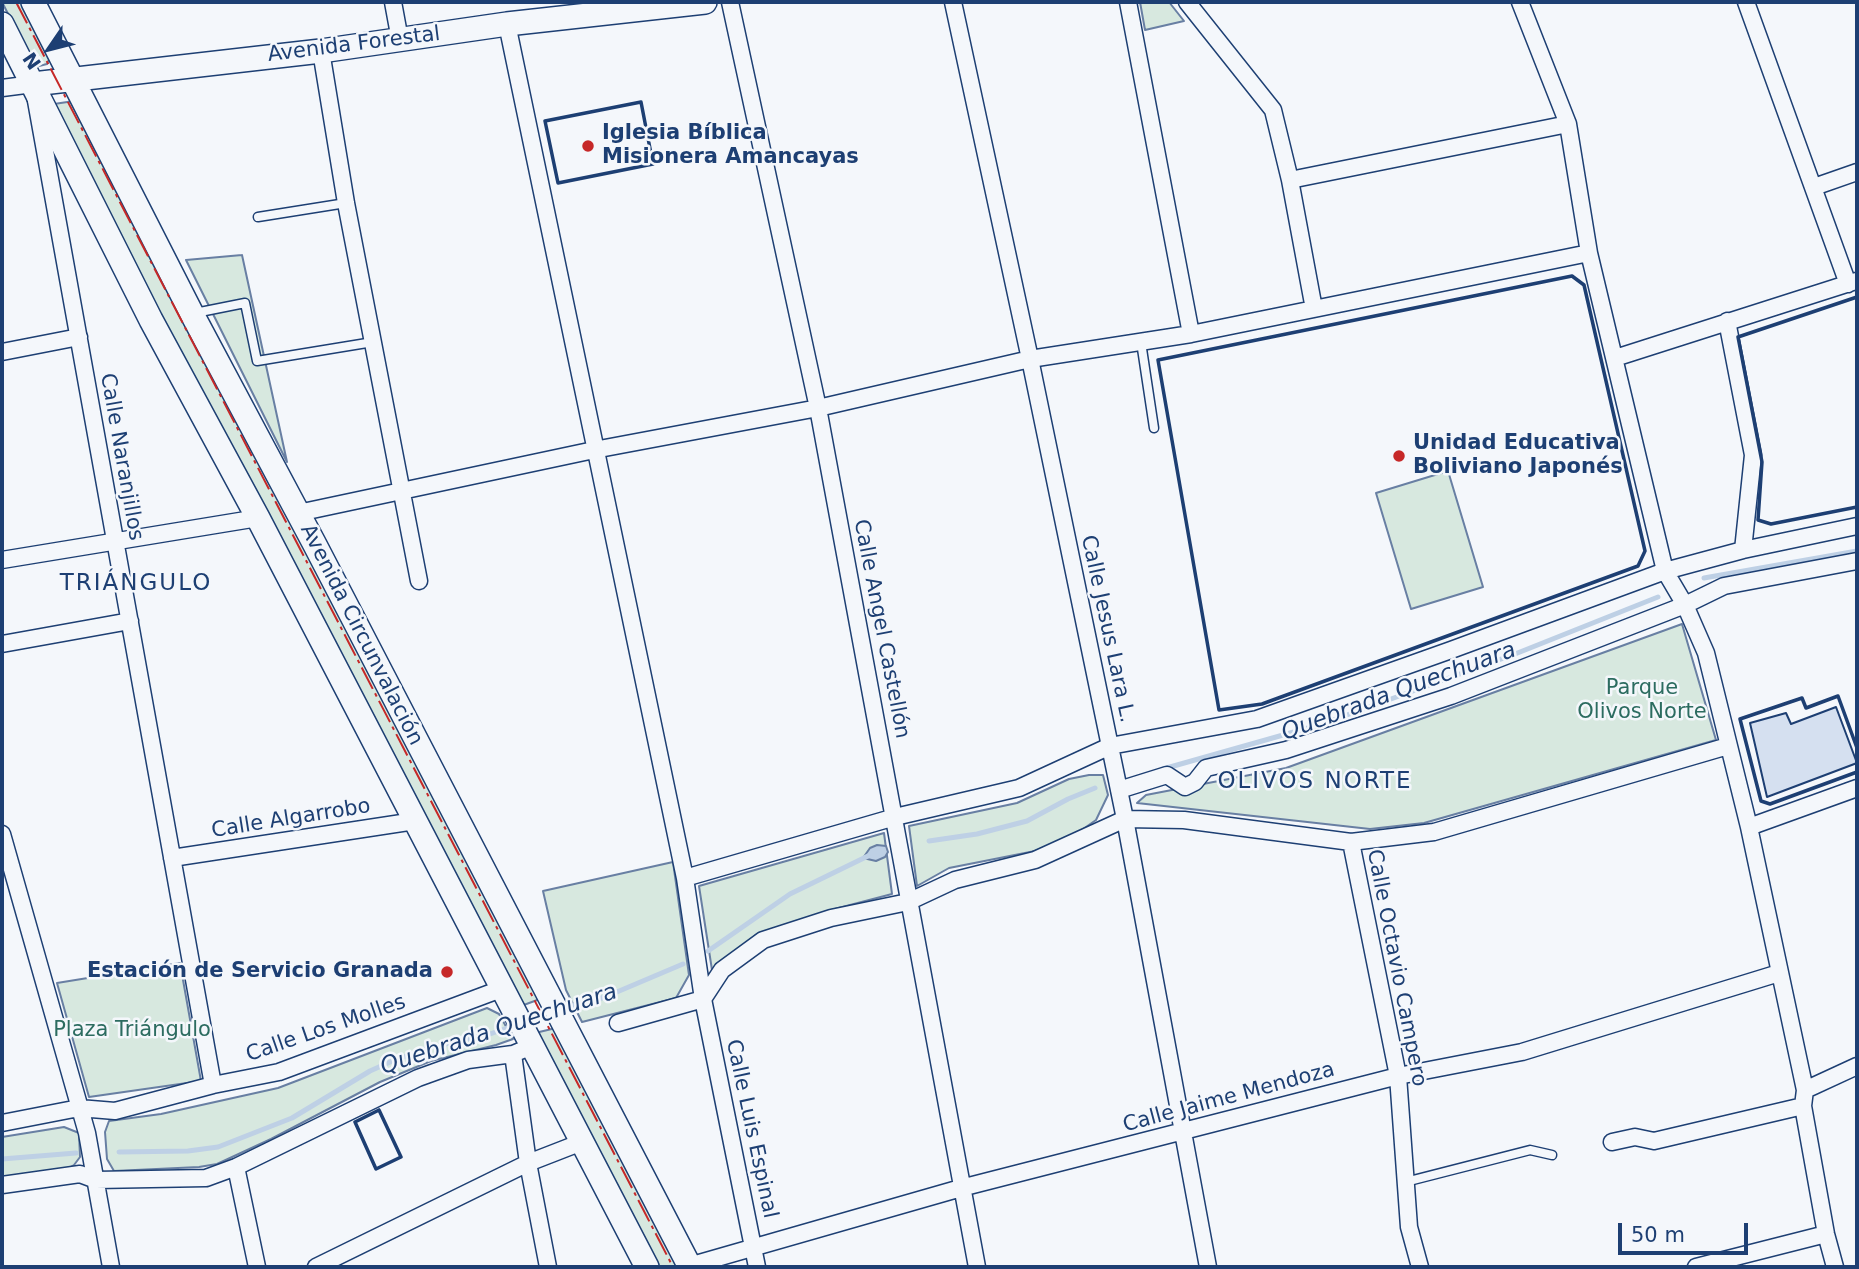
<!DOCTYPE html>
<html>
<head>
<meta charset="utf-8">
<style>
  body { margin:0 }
  #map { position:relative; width:1859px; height:1269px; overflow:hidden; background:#f4f7fb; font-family:"DejaVu Sans",sans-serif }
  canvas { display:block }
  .frame { position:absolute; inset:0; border:4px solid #1d3f73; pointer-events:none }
  .north { position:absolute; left:14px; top:14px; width:70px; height:70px; -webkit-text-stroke:5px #f4f7fb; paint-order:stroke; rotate:235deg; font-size:19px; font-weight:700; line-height:28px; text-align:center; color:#1d3f73 }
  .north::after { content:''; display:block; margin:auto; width:24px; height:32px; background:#1d3f73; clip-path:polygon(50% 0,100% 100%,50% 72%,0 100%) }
  .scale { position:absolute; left:1618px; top:1223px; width:130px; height:32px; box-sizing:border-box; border:4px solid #1d3f73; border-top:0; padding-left:9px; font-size:21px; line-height:24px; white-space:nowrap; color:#1d3f73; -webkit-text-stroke:5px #f4f7fb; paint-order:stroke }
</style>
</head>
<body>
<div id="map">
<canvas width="1859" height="1269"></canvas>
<div class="frame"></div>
<div class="north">N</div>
<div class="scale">50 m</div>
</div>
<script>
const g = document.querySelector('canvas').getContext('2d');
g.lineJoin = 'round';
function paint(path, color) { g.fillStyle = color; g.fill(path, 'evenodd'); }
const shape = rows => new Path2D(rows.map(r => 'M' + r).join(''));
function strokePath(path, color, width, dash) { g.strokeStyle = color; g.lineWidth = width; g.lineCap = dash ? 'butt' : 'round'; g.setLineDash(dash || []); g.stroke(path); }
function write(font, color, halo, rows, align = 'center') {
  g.font = font + ' "DejaVu Sans",sans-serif'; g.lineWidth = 5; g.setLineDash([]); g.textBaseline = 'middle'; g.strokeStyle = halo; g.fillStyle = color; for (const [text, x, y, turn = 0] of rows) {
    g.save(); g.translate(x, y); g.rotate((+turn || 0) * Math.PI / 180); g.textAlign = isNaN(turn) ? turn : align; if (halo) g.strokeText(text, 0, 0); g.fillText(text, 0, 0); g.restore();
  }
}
const green = shape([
  [2,2,23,2,51,56,47,64,39,66,33,63,2,2],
  [1140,2,1169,2,1184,21,1145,30,1140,2],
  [74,101,240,422,540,999,521,1006,158,311,54,104,74,101],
  [242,255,287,462,186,260,242,255],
  [1448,471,1483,587,1411,609,1376,493,1448,471],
  [1682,624,1716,740,1424,823,1370,829,1137,803,1146,795,1286,768,1682,624],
  [1089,775,1103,775,1108,795,1096,820,1076,834,1035,851,949,868,917,886,909,826,1017,803,1069,779,1089,775],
  [884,833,892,894,831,910,757,934,712,970,699,886,884,833],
  [673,862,689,975,676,998,582,1022,566,990,543,891,673,862],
  [180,963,201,1081,89,1097,57,983,180,963],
  [487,1008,499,1014,513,1039,496,1045,431,1061,380,1082,271,1139,217,1164,199,1167,114,1171,107,1159,105,1132,109,1121,161,1114,278,1088,487,1008],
  [556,1028,679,1267,656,1267,535,1033,556,1028],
  [64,1127,79,1133,80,1157,74,1165,67,1169,2,1177,2,1137,64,1127]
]);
paint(green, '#d7e8df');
strokePath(green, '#687fa3', 2);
const water = shape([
  [877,845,886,846,888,852,885,857,876,861,863,858,870,848,877,845]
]);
paint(water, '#bed0e5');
strokePath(water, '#687fa3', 2);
strokePath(shape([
  [1704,578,1857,551],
  [1163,769,1322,724,1515,654,1658,597],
  [929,841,977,834,1027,821,1068,799,1095,788],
  [708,951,790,894,868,856],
  [562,1009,605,997,683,964],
  [526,1021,553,1012],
  [119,1152,188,1151,218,1147,292,1118,370,1071,390,1062,431,1047,487,1035,516,1025],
  [2,1159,76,1153]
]), '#bed0e5', 5);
const building = shape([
  [1836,707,1857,763,1767,797,1750,723,1786,713,1791,724,1836,707]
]);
paint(building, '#d5e0f0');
strokePath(building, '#1d3f73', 2);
const lane = shape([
  [258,217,346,203],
  [195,313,245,303,257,361,373,342],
  [1141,342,1154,428],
  [1405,1182,1530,1150,1552,1155]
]);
const street = shape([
  [393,2,400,40],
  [730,2,818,408,977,1267],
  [953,2,1030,359,1125,819,1208,1267],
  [1128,2,1191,334],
  [1187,2,1273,110,1290,180,1314,309],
  [1520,2,1568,124,1589,253,1665,571,1685,605,1706,653,1749,827,1805,1090,1803,1106,1826,1234,1835,1267],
  [1746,2,1848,284],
  [507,24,685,878,703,999,757,1267],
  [321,51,346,203,419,581],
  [2,88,33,84,213,1085],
  [1290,180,1568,124],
  [1814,187,1857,172],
  [1727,321,1753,455,1743,550],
  [2,352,79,337],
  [1615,358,1856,281],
  [298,513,594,450,818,408,1030,359,1191,334,1589,253],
  [2,560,258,518],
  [2,644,130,621],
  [1119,790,1167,775,1185,787,1195,782,1206,768,1286,750,1451,696,1685,605,1724,586,1857,561],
  [1749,827,1857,788],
  [2,834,87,1133,111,1267],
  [1351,842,1398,1076,1409,1227,1420,1267],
  [172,858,415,821],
  [685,878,895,817,1019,788,1110,746,1257,719,1451,650,1665,571,1743,550,1857,526],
  [618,1023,703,999,722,970,763,940,831,918,908,902,955,880,1035,860,1125,819,1184,820,1351,842,1434,832,1728,746],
  [513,1054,528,1163,548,1267],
  [1805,1090,1857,1066],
  [2,1123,79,1108,115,1111,213,1085,279,1072,501,989],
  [1612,1142,1635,1137,1654,1141,1803,1106],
  [236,1167,257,1267],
  [2,1185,80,1174,96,1180,206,1178,236,1167,418,1078,468,1060,513,1054,532,1046],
  [689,1266,961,1188,1398,1076,1522,1052,1779,973],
  [316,1267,528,1163,582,1142],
  [1696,1267,1826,1234]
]);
const secondary = shape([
  [33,2,192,314,314,543,690,1267],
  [2,24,151,320,258,518,647,1267],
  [33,84,321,51,507,24,705,2]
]);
strokePath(lane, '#1d3f73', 11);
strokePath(street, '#1d3f73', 19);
strokePath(secondary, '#1d3f73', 26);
strokePath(lane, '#f4f7fb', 8);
strokePath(street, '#f4f7fb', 16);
strokePath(secondary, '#f4f7fb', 23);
strokePath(shape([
  [641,102,653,164,558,183,545,121,641,102],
  [1572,276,1584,285,1645,551,1638,566,1262,704,1219,710,1158,360,1572,276],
  [1857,297,1738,337,1762,462,1758,520,1771,524,1857,507],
  [1857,748,1838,696,1806,708,1802,698,1740,719,1761,801,1770,804,1857,772],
  [379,1110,401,1157,376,1169,355,1122,379,1110]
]), '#1d3f73', 3.5);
strokePath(shape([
  [16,2,673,1267]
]), '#c62828', 2, [24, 5, 3.5, 5]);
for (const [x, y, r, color] of [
  [588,146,7,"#c62828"],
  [1399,456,7,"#c62828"],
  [447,972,7,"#c62828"]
]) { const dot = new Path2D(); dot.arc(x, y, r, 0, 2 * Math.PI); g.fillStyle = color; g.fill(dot); strokePath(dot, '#f4f7fb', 2.5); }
write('21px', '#1d3f73', '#f4f7fb', [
  ["Avenida Forestal",354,45,-7],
  ["Calle Naranjillos",121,457,80],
  ["Calle Angel Castellón",881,629,79],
  ["Calle Jesus Lara L.",1107,629,78],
  ["Avenida Circunvalación",361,635,63],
  ["Calle Algarrobo",291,819,-9],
  ["Calle Octavio Campero",1396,968,79],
  ["Calle Los Molles",326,1029,-19],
  ["Calle Jaime Mendoza",1229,1098,-15],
  ["Calle Luis Espinal",751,1129,78]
]);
write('bold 21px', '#1d3f73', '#f4f7fb', [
  ["Iglesia Bíblica",602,134],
  ["Misionera Amancayas",602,158],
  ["Unidad Educativa",1413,444],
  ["Boliviano Japonés",1413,468],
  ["Estación de Servicio Granada",433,972,"right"]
], 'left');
write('21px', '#2c6c60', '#f4f7fb', [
  ["Parque",1642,689],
  ["Olivos Norte",1642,713],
  ["Plaza Triángulo",132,1031]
]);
g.letterSpacing = '2px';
write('23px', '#1d3f73', '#f4f7fb', [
  ["TRIÁNGULO",136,584],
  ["OLIVOS NORTE",1315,782]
]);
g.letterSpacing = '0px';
write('italic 23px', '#1d3f73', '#f4f7fb', [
  ["Quebrada Quechuara",1399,692,-20],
  ["Quebrada Quechuara",499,1030,-18]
]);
</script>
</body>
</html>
